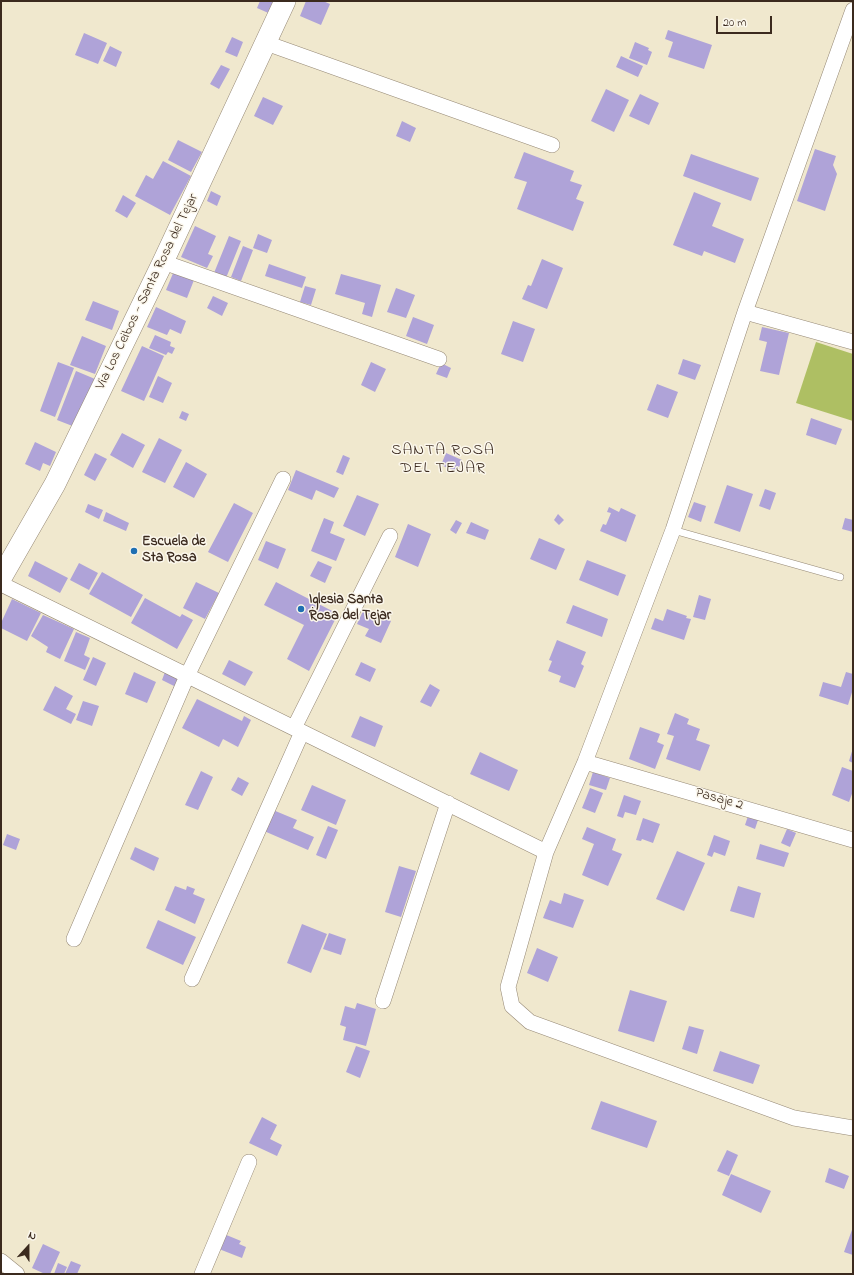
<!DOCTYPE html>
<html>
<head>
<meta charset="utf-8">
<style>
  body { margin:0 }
  #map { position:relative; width:854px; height:1275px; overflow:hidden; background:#f0e8ce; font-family:"Indie Flower",sans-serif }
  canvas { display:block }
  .frame { position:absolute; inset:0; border:2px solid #3b2a1e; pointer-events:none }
  .north { position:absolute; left:8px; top:1227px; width:40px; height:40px; -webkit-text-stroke:3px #fbf7ec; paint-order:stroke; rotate:21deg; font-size:11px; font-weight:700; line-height:16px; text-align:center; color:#3b2a1e }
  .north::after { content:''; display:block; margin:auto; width:14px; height:18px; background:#3b2a1e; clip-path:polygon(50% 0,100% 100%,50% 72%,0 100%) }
  .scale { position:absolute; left:716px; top:16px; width:56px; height:18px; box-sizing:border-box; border:2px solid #3b2a1e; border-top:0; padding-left:5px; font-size:12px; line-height:14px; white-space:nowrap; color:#3b2a1e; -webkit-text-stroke:3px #fbf7ec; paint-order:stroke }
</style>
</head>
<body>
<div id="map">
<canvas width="854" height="1275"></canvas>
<div class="frame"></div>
<div class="north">N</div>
<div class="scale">20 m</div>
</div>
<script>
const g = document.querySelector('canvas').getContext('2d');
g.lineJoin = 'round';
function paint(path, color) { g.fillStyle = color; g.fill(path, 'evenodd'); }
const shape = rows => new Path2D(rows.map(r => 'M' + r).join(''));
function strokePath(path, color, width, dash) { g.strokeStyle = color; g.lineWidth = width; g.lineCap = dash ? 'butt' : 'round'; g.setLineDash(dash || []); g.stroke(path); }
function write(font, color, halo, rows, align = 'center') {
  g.font = font + ' "Indie Flower",sans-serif'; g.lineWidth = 3; g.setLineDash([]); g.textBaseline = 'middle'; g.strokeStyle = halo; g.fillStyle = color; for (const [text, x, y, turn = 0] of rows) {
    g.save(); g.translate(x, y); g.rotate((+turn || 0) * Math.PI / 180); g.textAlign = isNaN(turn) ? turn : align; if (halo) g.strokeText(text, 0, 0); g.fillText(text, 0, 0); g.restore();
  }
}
paint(shape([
  [816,342,853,354,853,421,796,403]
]), '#aebf63');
paint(shape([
  [260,1,279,1,273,15,257,8],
  [306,1,323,1,330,4,321,25,300,16],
  [668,30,712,45,704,69,668,57,673,42,665,39],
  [84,33,107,43,98,64,75,55],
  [232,37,243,42,237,57,225,52],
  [635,42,649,48,648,50,652,52,647,65,629,58],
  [110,46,122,52,116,67,103,61],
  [621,56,643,66,638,77,616,67],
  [221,65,230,69,219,89,210,84],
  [606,89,629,100,614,132,591,121],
  [640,94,659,103,649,125,629,116],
  [263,97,283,106,273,125,254,116],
  [402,121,416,128,410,142,396,136],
  [178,140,202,152,191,172,168,160],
  [815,149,836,156,833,165,837,174,825,211,797,201],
  [524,152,574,171,570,181,582,185,576,199,584,202,573,231,517,209,527,182,514,178],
  [691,154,759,178,751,201,683,176],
  [163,161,191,176,170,215,135,196,146,175,153,179],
  [211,191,221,196,217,206,207,201],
  [694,192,721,203,712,226,744,239,735,263,704,251,702,256,673,245],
  [123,195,136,203,127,218,115,211],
  [195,226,216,236,208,254,213,256,207,268,181,257],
  [258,234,272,240,267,253,253,248],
  [229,236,241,241,226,278,214,273],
  [243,246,253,250,241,281,231,277],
  [542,259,563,268,547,309,522,299,528,285,531,286],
  [269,264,306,277,302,288,265,276],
  [174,271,194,280,187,298,166,290],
  [341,274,381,285,372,317,362,314,365,303,335,294],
  [305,286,316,289,311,305,300,302],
  [396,288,415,295,406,318,387,312],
  [213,296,228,303,222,316,207,308],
  [93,301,119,311,112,330,85,320],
  [156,307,186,321,181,334,170,329,167,335,147,327],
  [413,317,434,325,427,344,406,336],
  [513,321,535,329,523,362,501,354],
  [762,327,789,333,779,375,760,371,767,342,759,340],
  [155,335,171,342,170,346,175,348,172,354,168,352,166,355,149,348],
  [82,336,106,346,95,374,70,365],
  [142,346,164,356,144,401,121,391],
  [683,359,701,365,695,380,678,374],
  [58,362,74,368,55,417,40,411],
  [371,362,386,369,375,392,361,385],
  [441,363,451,368,447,378,436,374],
  [76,371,95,379,75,427,57,420],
  [158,376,172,383,163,403,149,397],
  [657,384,678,392,668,418,647,410],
  [182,411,189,414,186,421,179,418],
  [811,418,842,429,836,445,806,435],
  [122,433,145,445,133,468,110,455],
  [159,438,182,450,165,483,142,472],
  [35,442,56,452,50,466,43,463,40,471,25,464],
  [95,453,107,459,95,481,84,475],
  [446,453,462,460,457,472,441,465],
  [343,455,350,458,343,475,336,472],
  [186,462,207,474,194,498,173,487],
  [296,470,339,488,334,498,316,490,312,500,288,490],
  [727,485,753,494,740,532,714,523],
  [765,489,776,493,770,510,759,506],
  [357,495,379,504,365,536,343,526],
  [694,502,706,506,701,522,688,517],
  [234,503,253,513,228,562,208,552],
  [88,504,103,510,99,519,85,512],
  [609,507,619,512,621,508,636,515,626,542,600,531,603,524,606,525,611,513,607,512],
  [106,512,129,523,126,531,103,521],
  [558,514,564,520,559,525,554,520],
  [324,518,334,522,330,533,345,539,336,561,311,551],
  [845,518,853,520,853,532,842,529],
  [456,520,462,523,456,534,450,530],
  [471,522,489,530,485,540,466,533],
  [408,524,431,534,418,567,395,557],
  [539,538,565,549,556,570,530,559],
  [266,541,286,549,278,569,258,560],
  [587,560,626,575,618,596,579,580],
  [35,561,68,578,60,593,28,576],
  [318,561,332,567,325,583,310,576],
  [79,563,98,573,89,590,70,580],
  [102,572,143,595,131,617,89,594],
  [196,582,219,593,205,619,183,608],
  [276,582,338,614,309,671,287,659,304,625,264,605],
  [699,595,711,599,705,620,693,617],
  [145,598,180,617,182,614,193,620,177,649,131,623],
  [12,599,41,613,27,641,1,628,1,623],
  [573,605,608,619,602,637,566,623],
  [364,609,391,621,381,643,365,636,369,629,357,624],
  [667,609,687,616,686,618,691,619,684,640,651,629,655,618,663,621],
  [43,615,74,629,60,659,46,652,48,647,31,636],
  [76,632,90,638,84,655,90,658,85,670,64,661],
  [557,640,586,652,581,664,584,666,575,688,559,682,561,676,548,671,552,661,549,660],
  [93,657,106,663,96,686,83,680],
  [229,660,253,672,245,686,222,674],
  [361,662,376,669,370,682,355,675],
  [134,672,156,682,147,703,125,694],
  [165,672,185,680,176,701,169,698,174,686,162,680],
  [846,672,853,674,853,689,848,705,819,696,823,682,841,687],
  [430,684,440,690,431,707,420,702],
  [55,686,73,696,66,709,76,714,71,724,43,710],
  [197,699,242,721,244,716,251,720,238,747,223,739,219,747,182,728],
  [83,701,99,706,92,726,76,720],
  [675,713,689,719,687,724,700,729,696,740,710,745,700,771,666,759,674,736,667,734],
  [360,716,383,726,375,747,351,737],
  [640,727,660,734,657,742,664,745,655,769,629,759],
  [853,748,853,763,849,761],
  [480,752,518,770,509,791,470,774],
  [842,767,853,771,853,791,849,802,832,795],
  [201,771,213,777,198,810,185,805],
  [593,772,610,778,606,790,589,785],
  [238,777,249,783,242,796,231,790],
  [312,785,346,800,336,825,301,810],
  [590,788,603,793,595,813,582,808],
  [624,795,641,801,636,815,625,812,623,818,617,816],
  [273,810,297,820,293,828,314,837,308,850,264,831],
  [749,813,759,817,755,829,745,825],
  [643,818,660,824,653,843,642,839,641,841,636,840],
  [328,826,338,830,326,859,316,855],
  [587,827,616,839,612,850,622,854,608,886,582,875,594,844,582,839],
  [787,829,796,833,790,847,781,843],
  [7,834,20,839,16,850,3,845],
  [714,835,730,841,725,856,714,852,712,857,707,855],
  [760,844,789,853,784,867,756,859],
  [135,847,159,858,154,871,130,859],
  [677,851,705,863,684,911,656,899],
  [399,866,416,871,401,917,385,912],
  [175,886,186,890,187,886,195,889,193,894,205,899,195,924,165,910],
  [738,886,761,893,754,918,730,911],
  [564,893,584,900,573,928,543,918,550,900,561,904],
  [158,920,196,937,183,965,146,948],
  [302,924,327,934,311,973,287,963],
  [329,933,346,939,341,955,323,949],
  [537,948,558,957,548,982,527,973],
  [630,990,667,1001,654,1042,618,1031],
  [357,1003,376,1009,366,1046,343,1040,346,1027,340,1025,345,1006,355,1009],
  [689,1026,704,1030,697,1054,682,1049],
  [356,1046,370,1051,360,1078,346,1072],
  [720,1051,760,1065,753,1084,713,1071],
  [601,1101,657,1121,647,1148,591,1129],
  [262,1117,277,1125,270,1139,282,1145,277,1156,249,1143],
  [727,1150,738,1155,729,1176,717,1171],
  [829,1168,849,1176,844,1189,825,1182],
  [731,1174,771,1191,761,1213,722,1195],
  [853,1227,853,1255,844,1252],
  [224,1234,241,1241,239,1244,246,1247,242,1258,219,1249],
  [43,1244,60,1252,50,1274,45,1274,32,1268],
  [71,1261,81,1265,77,1274,65,1274],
  [58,1263,67,1267,64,1274,54,1274]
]), '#afa3d8');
const service = shape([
  [673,530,840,577]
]);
const minor = shape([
  [266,43,552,145],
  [163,262,439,359],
  [745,312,853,342],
  [1,584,546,852,508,987,512,1006,530,1022,794,1118,853,1128],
  [294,728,390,536],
  [585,762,853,840],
  [546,852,585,762,673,530,745,312,853,10],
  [74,939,187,676,283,479],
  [192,979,302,732],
  [383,1001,448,803],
  [1,1261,17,1274],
  [202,1274,249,1162]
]);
const secondary = shape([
  [1,578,55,484,163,262,285,1]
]);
strokePath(service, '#968976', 8);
strokePath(minor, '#968976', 16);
strokePath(secondary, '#968976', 22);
strokePath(service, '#fff', 7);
strokePath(minor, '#fff', 15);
strokePath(secondary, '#fff', 21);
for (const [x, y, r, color] of [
  [134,551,4,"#1f6fb2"],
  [301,609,4,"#1f6fb2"]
]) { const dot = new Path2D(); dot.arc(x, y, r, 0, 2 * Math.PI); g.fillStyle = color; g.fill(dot); strokePath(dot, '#fbf7ec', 1.5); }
write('14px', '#3b2a1e', '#fbf7ec', [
  ["Via Los Ceibos - Santa Rosa del Tejar",148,292,-64],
  ["Pasaje 2",719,800,16]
]);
write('bold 14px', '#3b2a1e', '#fbf7ec', [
  ["Escuela de",142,543],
  ["Sta Rosa",142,559],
  ["Iglesia Santa",309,601],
  ["Rosa del Tejar",309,617]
], 'left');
g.letterSpacing = '1px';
write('16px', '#3b2a1e', '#fbf7ec', [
  ["SANTA ROSA",443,451],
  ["DEL TEJAR",443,469]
]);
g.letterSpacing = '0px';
</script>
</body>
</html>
